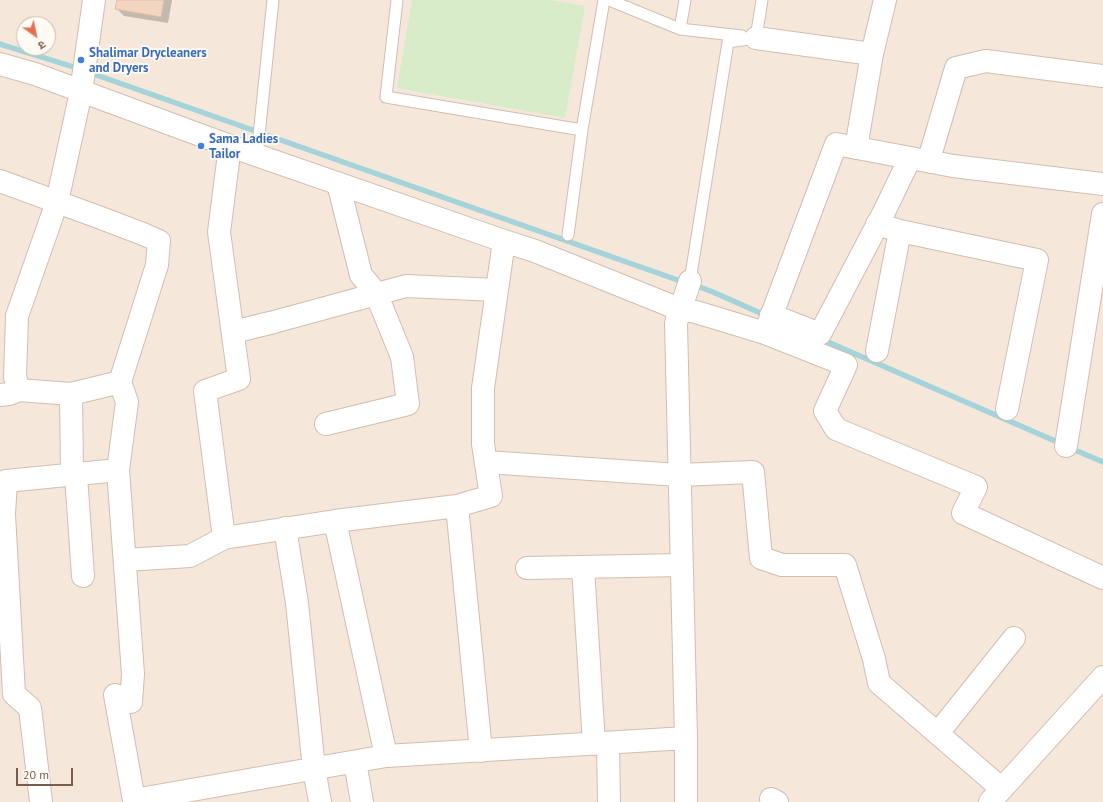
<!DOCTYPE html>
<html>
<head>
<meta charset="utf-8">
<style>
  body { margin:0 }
  #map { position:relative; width:1103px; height:802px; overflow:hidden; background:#fdf6ec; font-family:"PT Sans","Noto Sans Devanagari",sans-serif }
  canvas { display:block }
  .north { position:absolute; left:16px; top:16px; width:40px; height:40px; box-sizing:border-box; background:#fffaf3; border:1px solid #cabbb1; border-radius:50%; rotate:147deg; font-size:11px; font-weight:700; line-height:16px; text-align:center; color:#7a5c4d }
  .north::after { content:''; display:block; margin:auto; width:14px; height:18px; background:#e76f51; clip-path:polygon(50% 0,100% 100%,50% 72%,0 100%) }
  .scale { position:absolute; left:16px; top:768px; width:57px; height:18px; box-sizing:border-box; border:2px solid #7a5c4d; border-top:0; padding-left:5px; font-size:12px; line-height:14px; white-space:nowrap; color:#7a5c4d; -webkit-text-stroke:3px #fffaf3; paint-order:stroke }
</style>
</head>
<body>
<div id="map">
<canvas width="1103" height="802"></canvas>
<div class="north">उ</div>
<div class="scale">20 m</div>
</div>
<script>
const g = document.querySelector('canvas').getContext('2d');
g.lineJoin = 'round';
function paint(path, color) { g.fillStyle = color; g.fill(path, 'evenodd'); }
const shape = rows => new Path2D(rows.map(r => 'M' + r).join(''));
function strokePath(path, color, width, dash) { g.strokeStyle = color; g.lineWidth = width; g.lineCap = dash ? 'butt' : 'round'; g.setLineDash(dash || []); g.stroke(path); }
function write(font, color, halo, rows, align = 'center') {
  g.font = font + ' "PT Sans",sans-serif'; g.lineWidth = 3.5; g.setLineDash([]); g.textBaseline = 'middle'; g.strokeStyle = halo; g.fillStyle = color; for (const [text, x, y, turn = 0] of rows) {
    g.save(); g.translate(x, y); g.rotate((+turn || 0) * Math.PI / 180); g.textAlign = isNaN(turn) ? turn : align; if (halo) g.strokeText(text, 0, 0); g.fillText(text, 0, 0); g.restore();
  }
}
paint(shape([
  [0,0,1103,0,1103,802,0,802],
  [24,24,48,24,48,48,24,48]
]), '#f5e8da');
paint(shape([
  [412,0,550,0,585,6,565,118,397,88]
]), '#d8ecc9');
paint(shape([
  [118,0,172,0,168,23,124,16,117,9]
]), '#0003');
strokePath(shape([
  [0,44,80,69],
  [88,72,686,283],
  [694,285,713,292,767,316],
  [821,339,1062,444],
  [1070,448,1103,462]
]), '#a5d3da', 5.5);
const building = shape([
  [117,0,164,0,161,17,115,9,117,0]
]);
paint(building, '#f3d5c3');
strokePath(building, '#e6bba3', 1);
const lane = shape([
  [397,0,386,97,582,130],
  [609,0,680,29,742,36],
  [680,29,685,0],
  [258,145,273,0],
  [568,235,582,130,604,0],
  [690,281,728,42,756,38,762,0]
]);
const street = shape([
  [756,38,872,54],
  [0,64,35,74,230,146,504,241,535,251,679,309,696,312,765,333,846,365,825,411,836,429,976,487,963,513,1103,578],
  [230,146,219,232,239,379,205,391,224,538,335,521,457,506,491,496,483,444,483,388,504,241],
  [856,148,872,54,885,0],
  [931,162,930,156,956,68,986,61,1103,76],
  [0,181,101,218,143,234,159,241,157,265,120,382,127,402,118,470],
  [877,224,900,231,1037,260,1007,409],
  [771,315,820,334,884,212,910,158],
  [233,332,270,323,406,286,497,290],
  [765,333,836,144,953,166,1103,184],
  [877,351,900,231],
  [19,390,15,377,17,316,57,202,81,92,94,0],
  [71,394,72,472,76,475,83,576],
  [0,395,9,394,19,390,71,394,120,382],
  [326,424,408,404,402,357,376,293,361,275,338,183],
  [1066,446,1103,214],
  [486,462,679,475,753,472,761,558,782,565,845,565,874,659,879,683,1002,789],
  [457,506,481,751],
  [335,521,386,756],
  [285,528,297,603,314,769,320,802],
  [125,560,190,556,224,538],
  [583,567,594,744],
  [527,568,682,565],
  [938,733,1014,638],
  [608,743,609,802],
  [355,762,362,802],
  [771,799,777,802],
  [41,802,30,708,14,694,4,514,6,481,118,470,133,674,131,702,115,695,134,800,386,756,686,738],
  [686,802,686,738,676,324,679,309,684,299,690,281],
  [990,802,1103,677]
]);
strokePath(lane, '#d1beb0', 13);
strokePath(street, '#d1beb0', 24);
strokePath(lane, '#fff', 11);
strokePath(street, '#fff', 22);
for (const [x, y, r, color] of [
  [81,60,4,"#3f7fe0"],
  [201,146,4,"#3f7fe0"]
]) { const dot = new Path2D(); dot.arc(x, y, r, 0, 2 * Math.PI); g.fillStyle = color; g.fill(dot); strokePath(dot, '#fffaf3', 1.5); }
write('bold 13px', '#366cbe', '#fffaf3', [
  ["Shalimar Drycleaners",89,53],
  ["and Dryers",89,68],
  ["Sama Ladies",209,139],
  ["Tailor",209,154]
], 'left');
</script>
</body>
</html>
